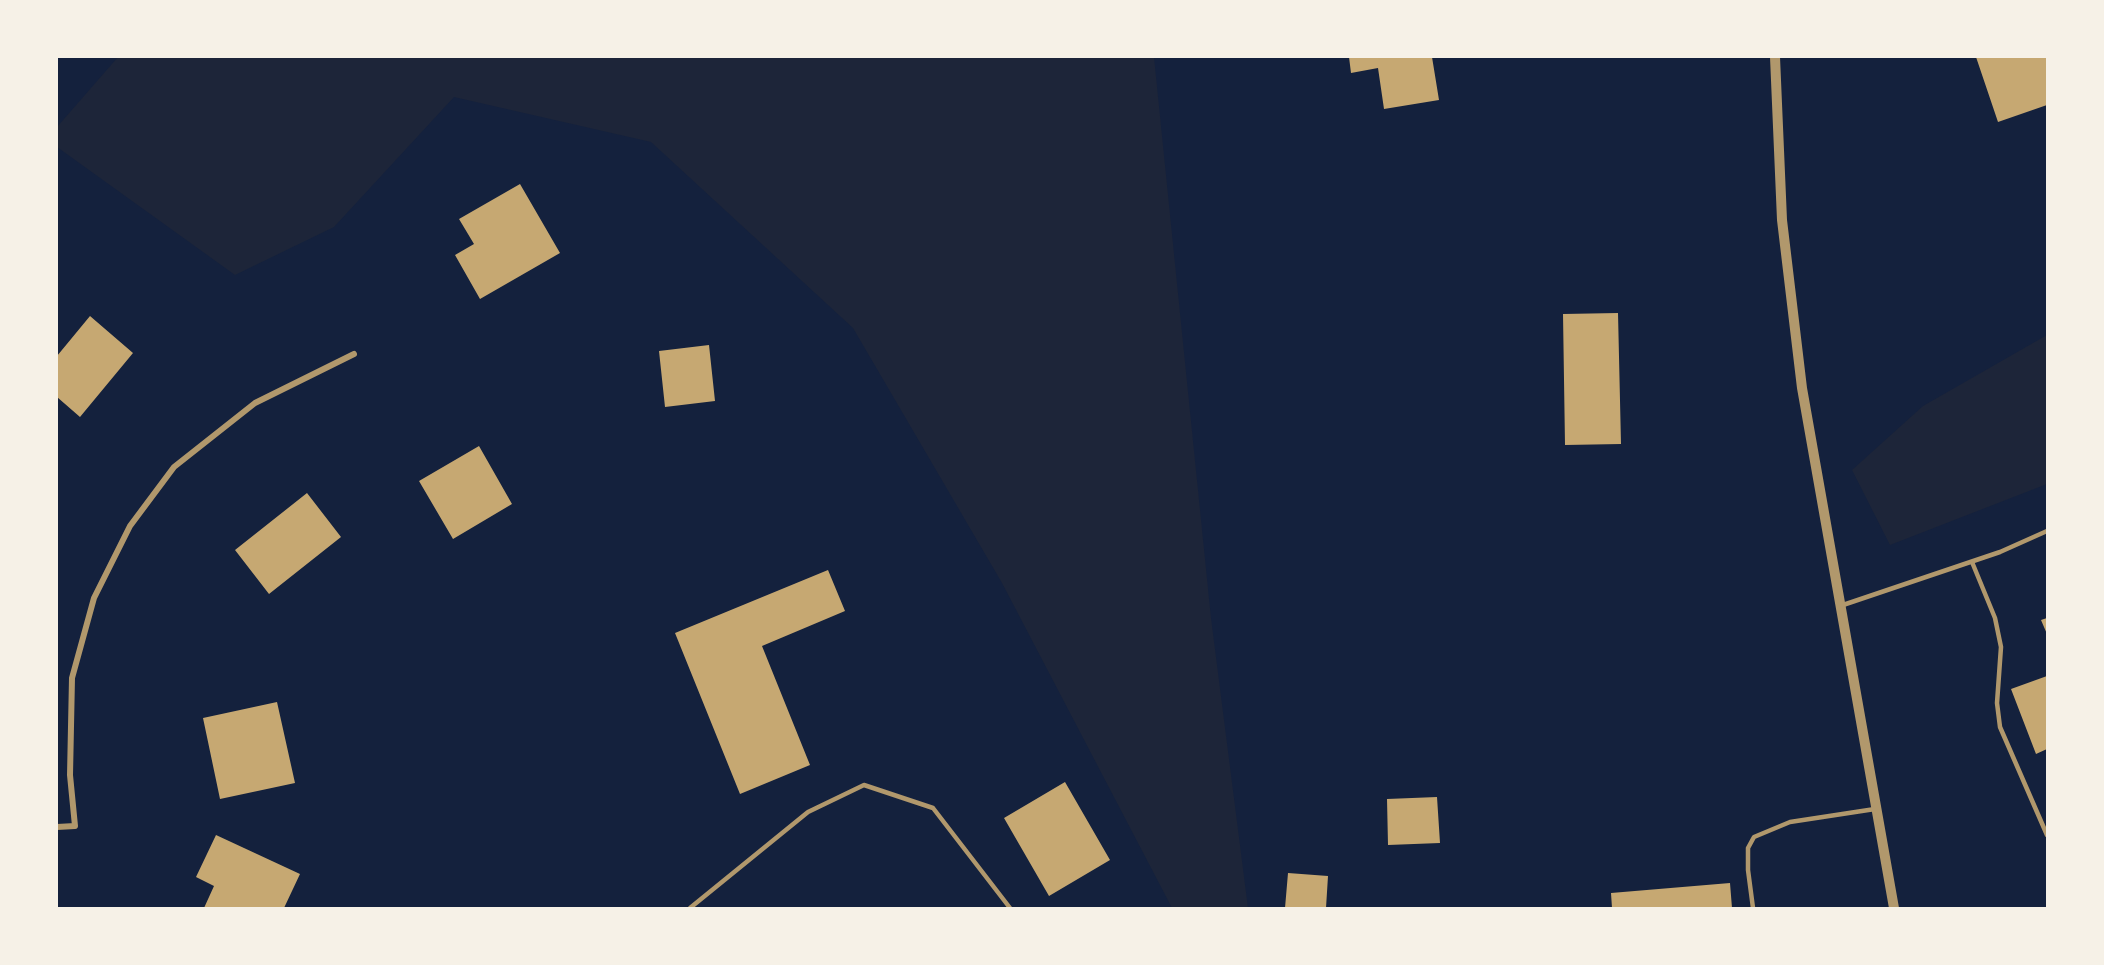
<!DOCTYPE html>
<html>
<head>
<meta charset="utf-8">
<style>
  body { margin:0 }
  #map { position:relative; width:2104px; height:965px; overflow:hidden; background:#14213d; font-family:"Fira Sans",sans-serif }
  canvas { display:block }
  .frame { position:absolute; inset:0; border:58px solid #f6f1e7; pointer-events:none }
</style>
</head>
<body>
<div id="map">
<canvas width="2104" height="965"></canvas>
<div class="frame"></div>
</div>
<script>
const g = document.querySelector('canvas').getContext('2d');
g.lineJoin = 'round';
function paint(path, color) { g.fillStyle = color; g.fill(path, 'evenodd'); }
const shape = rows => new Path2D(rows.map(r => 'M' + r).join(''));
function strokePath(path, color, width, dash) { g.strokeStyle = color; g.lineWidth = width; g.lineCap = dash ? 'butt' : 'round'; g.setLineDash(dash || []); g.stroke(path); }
paint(shape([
  [118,57,1154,57,1211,618,1248,908,1172,908,1002,583,853,328,651,142,454,97,334,227,235,275,57,147,57,127],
  [2047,335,2047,484,1890,545,1852,470,1923,406]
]), '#1d2539');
paint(shape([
  [1349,57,1432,57,1439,100,1384,109,1378,68,1351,73],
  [1976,57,2047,57,2047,105,1998,122],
  [520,184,560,253,480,299,455,255,474,244,459,219],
  [1618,313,1621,444,1565,445,1563,314],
  [90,316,133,353,80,417,57,397,57,356],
  [709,345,715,401,665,407,659,351],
  [479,446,512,504,453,539,419,481],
  [307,493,341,537,269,594,235,550],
  [828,570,845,611,762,646,810,765,740,794,675,633],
  [2047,618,2047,634,2041,620],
  [2047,676,2047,749,2036,754,2011,689],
  [277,702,295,783,220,799,203,718],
  [1065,782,1110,860,1049,896,1004,818],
  [1437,797,1440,843,1388,845,1387,799],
  [216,835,300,874,284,908,204,908,214,886,196,877],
  [1288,873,1328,876,1326,908,1285,908],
  [1730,883,1732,908,1612,908,1611,893]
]), '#c6a872');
strokePath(shape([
  [1972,562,1995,618,2001,647,1997,703,2000,727,2047,835],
  [1840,606,2000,552,2047,531],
  [690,908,808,812,864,785,933,808,1010,908],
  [1753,908,1748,870,1748,848,1754,837,1790,822,1875,809]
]), '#b1986c', 4.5);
strokePath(shape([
  [57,827,75,826,70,775,72,678,94,598,130,526,174,467,255,403,354,354]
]), '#b1986c', 6);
strokePath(shape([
  [1775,57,1782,220,1802,388,1894,908]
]), '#b1986c', 10);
</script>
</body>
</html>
